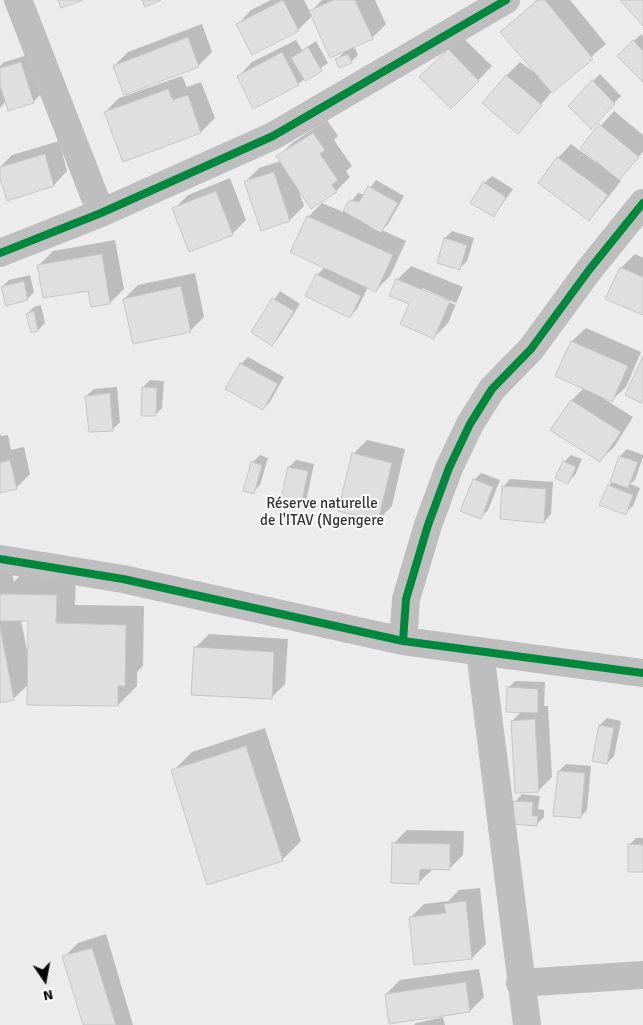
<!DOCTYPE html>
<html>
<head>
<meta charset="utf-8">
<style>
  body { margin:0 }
  #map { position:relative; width:643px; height:1025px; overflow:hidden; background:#fff; font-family:Signika,sans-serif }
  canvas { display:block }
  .north { position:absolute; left:20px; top:955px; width:50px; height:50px; -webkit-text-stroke:4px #fff; paint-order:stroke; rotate:168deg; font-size:14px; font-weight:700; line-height:20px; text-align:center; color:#000 }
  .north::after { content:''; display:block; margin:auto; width:18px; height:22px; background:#000; clip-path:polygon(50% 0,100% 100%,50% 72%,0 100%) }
</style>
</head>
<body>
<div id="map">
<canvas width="643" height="1025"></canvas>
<div class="north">N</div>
</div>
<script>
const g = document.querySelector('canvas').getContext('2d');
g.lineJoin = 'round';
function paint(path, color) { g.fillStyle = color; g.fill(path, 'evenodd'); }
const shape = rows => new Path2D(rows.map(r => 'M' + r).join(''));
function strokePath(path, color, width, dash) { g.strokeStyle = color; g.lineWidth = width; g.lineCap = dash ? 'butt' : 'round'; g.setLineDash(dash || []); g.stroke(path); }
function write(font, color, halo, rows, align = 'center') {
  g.font = font + ' Signika,sans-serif'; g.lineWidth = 4; g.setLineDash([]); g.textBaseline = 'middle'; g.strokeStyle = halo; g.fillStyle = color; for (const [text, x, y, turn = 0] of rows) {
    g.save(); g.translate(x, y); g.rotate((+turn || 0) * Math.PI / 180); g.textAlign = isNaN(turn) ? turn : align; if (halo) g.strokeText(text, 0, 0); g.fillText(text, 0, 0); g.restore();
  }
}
paint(shape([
  [0,0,643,0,643,1025,0,1025]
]), '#ececec');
paint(shape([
  [271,0,304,0,310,12,322,0,375,0,386,24,372,38,354,46,358,55,351,62,337,59,347,49,313,15,298,30,238,24,251,10],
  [537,0,570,0,606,44,554,89,518,132,506,76,520,62,538,75,502,32],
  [202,24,212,52,198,66,114,66,128,52],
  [641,34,643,37,643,80,619,56],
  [462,37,492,66,451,108,421,77],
  [296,40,302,50,316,41,328,63,298,84,239,76,252,62],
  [28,55,40,95,33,102,6,101,0,108,0,66,4,62],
  [600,74,621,96,591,127,593,81],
  [182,76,187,87,201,82,215,118,201,132,105,112,119,98],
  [614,111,643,135,643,152,618,179,621,181,602,205,589,219,558,158,571,144,597,163,598,162,581,148],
  [327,120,338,136,334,140,352,166,346,171,350,177,336,191,298,189,304,206,290,220,262,229,245,182,259,168,281,161,278,157,292,143],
  [59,141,67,171,54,185,0,174,0,167,12,155],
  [492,176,513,189,494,216,484,183],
  [230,178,246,220,232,234,174,209,188,195],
  [376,180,404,196,388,224,382,230,406,241,390,276,376,290,368,287,357,309,350,316,317,275,325,267,308,217,322,203,343,212,358,193,365,195],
  [452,231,474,238,467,261,460,268,445,238],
  [115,240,124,289,110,303,92,306,89,289,39,265,53,251],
  [635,254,643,258,643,314,621,268],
  [411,266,463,287,448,323,434,337,397,280],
  [422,288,456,303,456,305,422,291],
  [195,273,204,317,190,331,124,299,138,285],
  [30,275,34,292,27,299,2,287,9,280],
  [280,291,300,304,279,337,272,344,252,332],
  [41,305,45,323,38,330,27,314,34,307],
  [586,328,641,352,626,387,612,400,604,399,633,417,614,447,600,460,552,430,572,400,584,388,557,376,572,341],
  [248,357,284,377,270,402,263,409,241,364],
  [150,380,164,381,162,408,155,415,143,387],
  [117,387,120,422,113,429,86,396,94,389],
  [0,433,1,436,8,435,11,450,24,447,30,474,16,488,0,491],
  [367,440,405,449,392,506,378,520,353,454],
  [627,449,643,455,643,457,635,480,630,484,640,488,633,506,625,513,609,485,612,482,620,456],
  [260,455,268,458,260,485,253,492,252,463],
  [571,455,582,459,575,475,568,482,564,462],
  [296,460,314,464,307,497,300,505,281,501,289,467],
  [481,473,500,480,488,510,481,517,474,480],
  [510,479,553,482,551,514,544,522,503,487],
  [10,562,14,582,20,575,76,576,75,605,144,606,143,666,137,672,137,686,118,705,29,684,13,699,0,701,0,564],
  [21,620,30,620,28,656],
  [209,634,288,639,285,684,271,698,195,648],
  [515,681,545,682,544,706,548,706,552,777,538,791,512,721,522,711,508,688],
  [607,718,621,721,614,756,607,763,600,725],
  [265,728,301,841,282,860,173,771,192,752],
  [566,764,591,766,587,810,580,817,559,771],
  [522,794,540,796,538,809,544,810,544,817,537,824,515,802],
  [407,830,464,831,463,855,449,869,433,869,418,883,393,844],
  [636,838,643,838,643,871,629,845],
  [480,888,486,944,472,958,410,918,424,904,448,901,459,890],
  [106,934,133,1025,84,1025,64,957,78,943],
  [479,969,484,997,470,1011,386,994,400,980],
  [443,1017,445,1025,414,1025,416,1023]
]), '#0003');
const building = shape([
  [58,0,83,0,61,8,58,0],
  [142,0,161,0,145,7,142,0],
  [283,0,299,31,252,55,236,24,283,0],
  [333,0,355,0,373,39,330,58,309,11,333,0],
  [538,0,545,0,593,59,552,93,500,32,538,0],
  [620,0,643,0,643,26,620,0],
  [188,37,199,67,124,95,113,66,188,37],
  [633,40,643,51,643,82,617,56,633,40],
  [308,47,322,71,305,81,291,58,308,47],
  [448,49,479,81,451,109,419,77,448,49],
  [282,52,299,85,253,109,237,76,282,52],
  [348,54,352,63,339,68,335,59,348,54],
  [21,62,34,103,8,111,0,85,0,68,21,62],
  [506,75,542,105,518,134,482,103,506,75],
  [592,80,615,104,591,129,568,106,592,80],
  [168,89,173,100,188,95,201,133,123,162,104,112,168,89],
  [599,124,639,157,619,180,580,148,599,124],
  [313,133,325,150,320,154,338,180,332,185,337,192,311,209,276,156,313,133],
  [45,154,54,186,7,201,0,178,0,167,45,154],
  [557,157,608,195,589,221,538,183,557,157],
  [274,172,290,221,261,231,244,181,274,172],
  [483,182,506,197,494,217,470,203,483,182],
  [368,186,398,203,381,233,343,211,349,200,359,202,368,186],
  [216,191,233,235,189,252,172,208,216,191],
  [307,216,393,255,376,292,290,252,307,216],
  [444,238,467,245,460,270,437,263,444,238],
  [102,254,110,304,91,307,88,291,43,298,37,265,102,254],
  [620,267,643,277,643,315,605,299,620,267],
  [316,274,361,296,350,318,305,296,316,274],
  [396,279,450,301,434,339,400,324,409,304,389,296,396,279],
  [24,281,28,300,6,306,1,287,24,281],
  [181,286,191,332,133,344,123,299,181,286],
  [272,298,294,311,272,346,251,332,272,298],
  [34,311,38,331,31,333,26,314,34,311],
  [571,341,628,366,612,402,555,376,571,341],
  [643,356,643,398,641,403,625,395,643,356],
  [240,363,278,384,263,410,225,389,240,363],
  [142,387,157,388,156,416,141,416,142,387],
  [110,393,113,431,89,432,85,396,110,393],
  [571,400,621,432,600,462,550,430,571,400],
  [352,453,392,463,378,521,338,511,352,453],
  [619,456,638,462,628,488,610,482,619,456],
  [10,460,17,489,0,493,0,463,10,460],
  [563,461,576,467,568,484,555,478,563,461],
  [251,462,262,465,254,494,243,491,251,462],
  [288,467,308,471,301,506,280,502,288,467],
  [473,479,493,487,481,519,460,511,473,479],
  [608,485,633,495,626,515,599,505,608,485],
  [502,486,546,489,544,523,500,519,502,486],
  [0,594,57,595,56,623,126,625,125,686,118,686,118,706,27,705,28,621,0,621,0,594],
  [0,627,14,700,0,703,0,627],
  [194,647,274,652,272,699,191,695,194,647],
  [507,687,538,689,538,713,506,712,507,687],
  [535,719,539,792,515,793,511,721,535,719],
  [599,725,614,728,607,764,592,761,599,725],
  [246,746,283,861,207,885,171,770,246,746],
  [558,771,585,773,581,818,553,816,558,771],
  [514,801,533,802,532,816,538,816,537,826,512,824,514,801],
  [392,843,450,844,450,870,420,869,419,884,391,883,392,843],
  [628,844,643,845,643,872,628,872,628,844],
  [466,901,472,959,414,965,409,917,446,913,444,904,466,901],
  [92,948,116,1025,83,1025,62,956,92,948],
  [466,982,470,1012,389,1024,385,994,466,982]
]);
paint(building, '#dfdfdf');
strokePath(building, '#c7c7c7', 1);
strokePath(shape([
  [18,0,101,213],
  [0,253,101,213,273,136,506,0],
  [0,559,123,579,403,641,643,673],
  [403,641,406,599,428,525,449,468,470,424,492,389,531,349,589,270,643,203],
  [480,652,527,1025],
  [520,983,643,975]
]), '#bebebe', 28);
strokePath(shape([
  [0,253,101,213,273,136,506,0],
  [0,559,123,579,403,641,643,673],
  [403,641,406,599,428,525,449,468,470,424,492,389,531,349,589,270,643,203]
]), '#00873e', 8);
write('15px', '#333', '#fff', [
  ["Réserve naturelle",322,504],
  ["de l'ITAV (Ngengere",322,521]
]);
</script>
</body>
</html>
